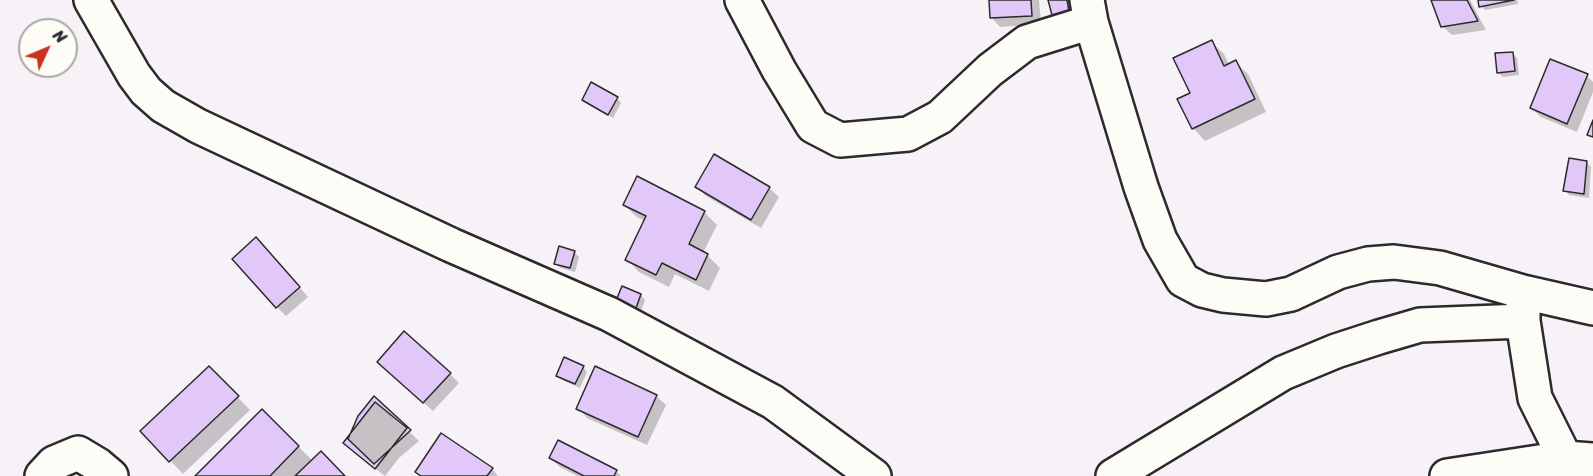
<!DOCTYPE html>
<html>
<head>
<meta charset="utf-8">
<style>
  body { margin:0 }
  #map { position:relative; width:1593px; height:476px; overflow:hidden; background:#f7f2f7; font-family:Sriracha,sans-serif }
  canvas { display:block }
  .north { position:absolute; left:18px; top:18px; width:60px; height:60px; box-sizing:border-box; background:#fdfcf7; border:2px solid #a9a8a5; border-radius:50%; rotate:46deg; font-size:16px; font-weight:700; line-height:24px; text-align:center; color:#2b2b2b }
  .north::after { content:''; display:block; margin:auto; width:21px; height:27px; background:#c8321e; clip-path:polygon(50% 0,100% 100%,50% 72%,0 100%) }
</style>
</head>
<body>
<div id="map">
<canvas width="1593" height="476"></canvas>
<div class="north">N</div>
</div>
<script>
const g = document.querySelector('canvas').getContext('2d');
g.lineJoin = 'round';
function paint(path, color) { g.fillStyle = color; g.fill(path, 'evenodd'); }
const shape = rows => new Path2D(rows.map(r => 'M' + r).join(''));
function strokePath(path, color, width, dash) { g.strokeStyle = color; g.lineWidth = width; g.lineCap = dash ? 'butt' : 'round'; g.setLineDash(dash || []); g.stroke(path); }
paint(shape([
  [990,0,1039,0,1041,24,1000,27,991,17],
  [1050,0,1070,0,1073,15,1058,19,1053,14],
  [1432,0,1470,0,1486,30,1452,35,1442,26],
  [1480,0,1517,0,1518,4,1485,10,1481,6],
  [1211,42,1224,54,1229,65,1235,62,1248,74,1266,112,1205,141,1193,128,1192,94],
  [1512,53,1517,58,1519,75,1503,77,1499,73],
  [1587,76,1593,82,1593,92,1577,132,1541,117,1531,108],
  [617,98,621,103,613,118,588,104,584,100],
  [714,156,769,188,779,197,761,228,706,196,697,187],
  [1586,162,1591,167,1589,198,1569,195,1565,190],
  [624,205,704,212,717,225,703,253,708,256,720,268,709,291,675,274,669,287,639,272,627,259,645,221,637,217],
  [265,248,308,297,286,316,277,307],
  [574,252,579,257,575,272,561,268,556,264],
  [622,288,641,295,645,300,640,314,622,307],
  [583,367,587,372,580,388,562,380,558,375],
  [209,368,250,410,183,474,142,431],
  [388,371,450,374,459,383,433,411],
  [656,396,666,405,647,445,587,418,578,408],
  [375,399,419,441,399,458,385,476,354,452,345,443],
  [262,411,313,461,344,476,197,476],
  [551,458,616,471,621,476,577,476,560,467],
  [492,469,498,476,421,476]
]), '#0003');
const building = shape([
  [989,0,1031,0,1032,16,990,18,989,0],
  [1048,0,1067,0,1069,11,1052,15,1048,0],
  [1431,0,1467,0,1478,21,1441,27,1431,0],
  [1478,0,1514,0,1479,7,1478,0],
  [1212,40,1224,66,1236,60,1255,99,1192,129,1177,99,1190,93,1173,58,1212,40],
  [1513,52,1515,71,1497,73,1495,53,1513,52],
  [1550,59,1588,74,1567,124,1530,108,1550,59],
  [591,82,618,97,608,115,582,100,591,82],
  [1593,120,1593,137,1587,135,1593,120],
  [714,154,770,187,751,220,695,187,714,154],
  [1569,158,1587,161,1584,194,1563,191,1569,158],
  [637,176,705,211,689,244,708,254,696,280,662,263,656,275,625,260,646,216,623,205,637,176],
  [256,237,300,287,276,308,232,259,256,237],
  [559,246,575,251,570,268,554,264,559,246],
  [622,286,641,294,635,311,615,303,622,286],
  [404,331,451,373,423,403,377,362,404,331],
  [564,357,584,366,575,384,556,376,564,357],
  [209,366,239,396,169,462,140,431,209,366],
  [595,366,657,395,638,437,576,409,595,366],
  [374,396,411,430,374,464,348,439,358,416,374,396],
  [375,402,407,428,375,469,343,443,375,402],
  [262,409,299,446,270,476,195,476,262,409],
  [441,433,493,468,487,476,421,476,415,472,441,433],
  [558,440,617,470,614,476,584,476,549,458,558,440],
  [321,451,345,476,295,476,321,451]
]);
paint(building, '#e1c8f8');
strokePath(building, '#2b2b2b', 1.5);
const minor = shape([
  [91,0,134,75,146,91,163,106,198,126,451,245,609,314,773,402,874,476],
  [742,0,779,70,813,126,840,140,908,134,940,117,990,70,1027,42,1091,22],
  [1087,0,1091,22,1141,187,1160,240,1183,280,1202,290,1223,295,1266,299,1291,294,1338,272,1368,264,1394,262,1440,268,1523,292,1593,308],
  [1523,300,1523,321,1535,398,1565,458,1570,476],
  [42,476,54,463,78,453,98,465,111,476],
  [1113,476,1283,373,1336,351,1379,337,1420,325,1523,321],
  [1447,476,1565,458,1593,460]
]);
strokePath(minor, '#2b2b2b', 38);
strokePath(minor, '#fdfcf7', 33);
</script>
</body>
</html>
